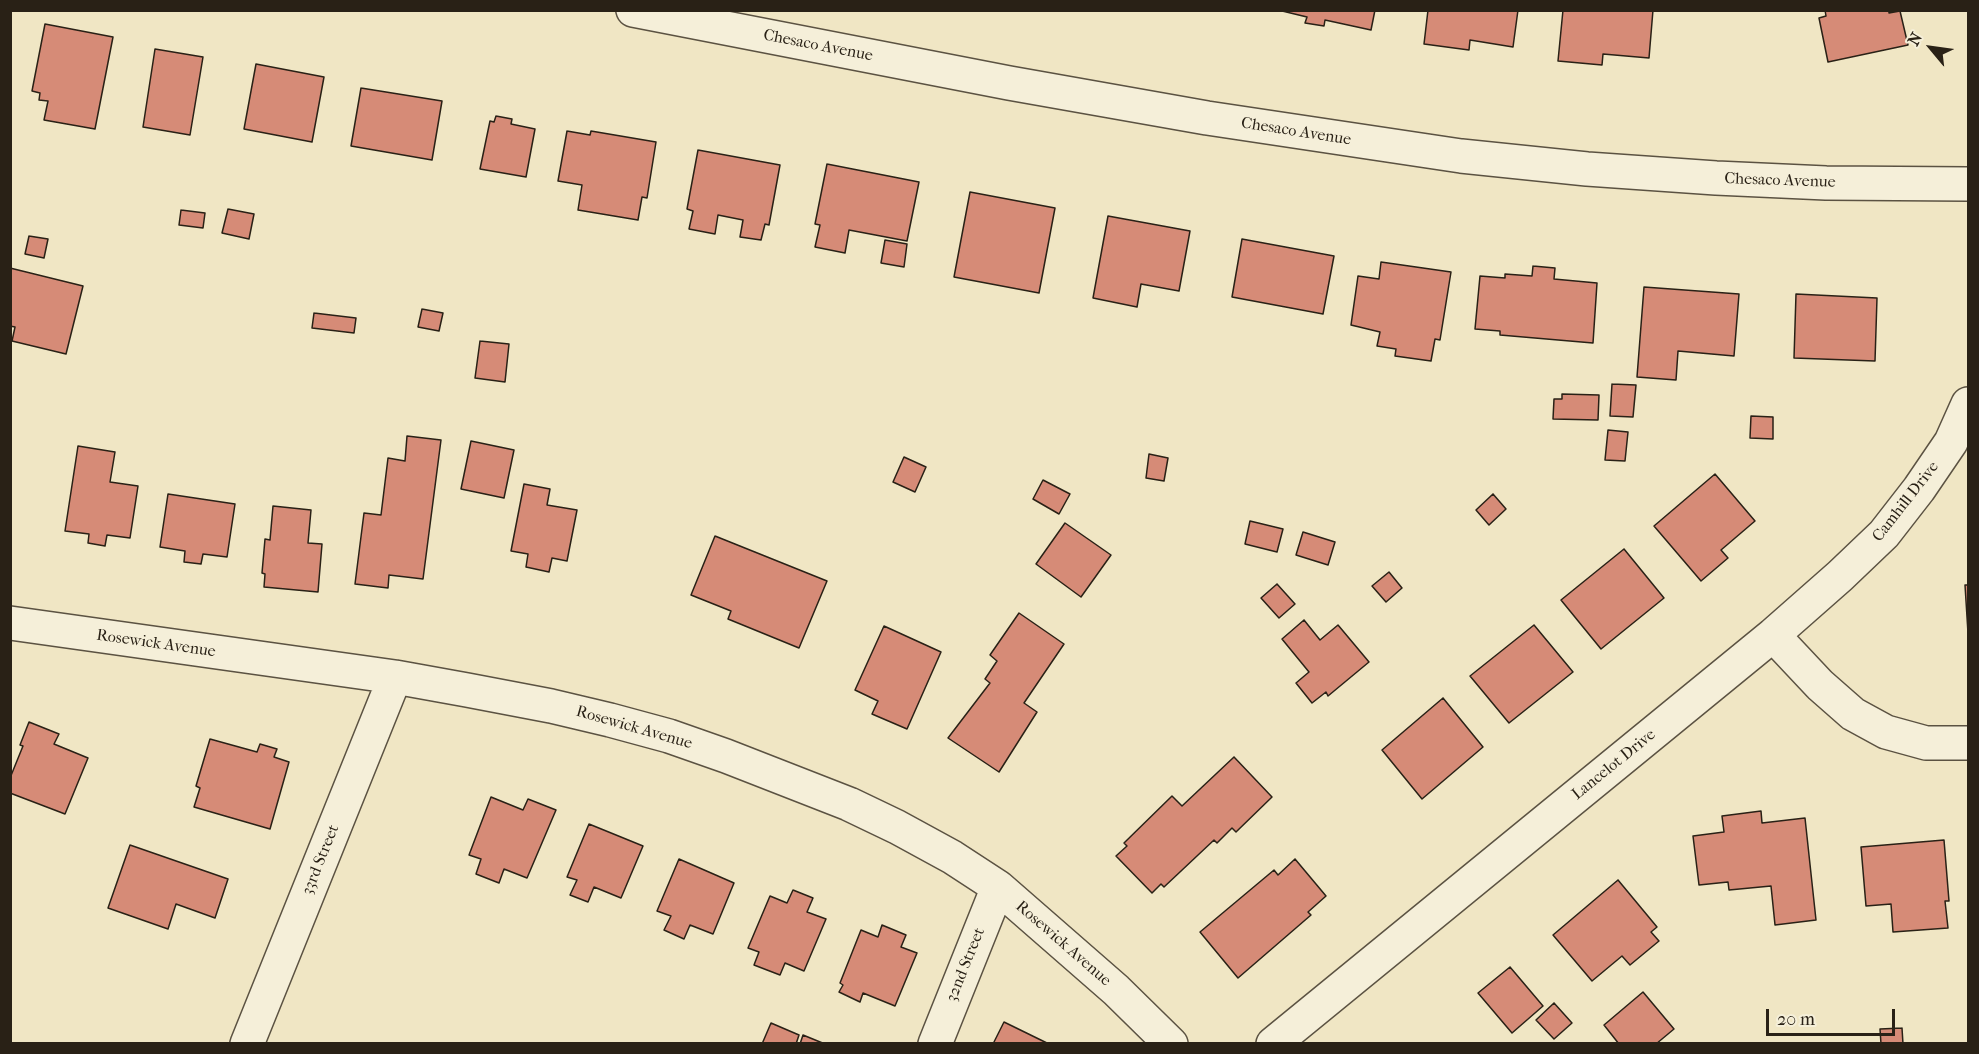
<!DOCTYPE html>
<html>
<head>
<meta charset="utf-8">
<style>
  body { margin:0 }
  #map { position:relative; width:1979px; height:1054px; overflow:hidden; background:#f0e6c4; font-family:"IM FELL French Canon",serif }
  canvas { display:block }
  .frame { position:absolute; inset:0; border:12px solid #292116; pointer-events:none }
  .north { position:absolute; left:1901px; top:18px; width:60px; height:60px; -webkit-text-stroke:4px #f5efd9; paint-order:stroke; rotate:299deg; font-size:16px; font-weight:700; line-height:24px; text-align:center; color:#292116 }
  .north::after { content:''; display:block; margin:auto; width:21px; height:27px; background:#292116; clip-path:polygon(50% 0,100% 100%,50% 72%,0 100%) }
  .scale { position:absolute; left:1766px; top:1009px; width:129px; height:27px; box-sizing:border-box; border:3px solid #292116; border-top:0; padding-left:8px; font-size:18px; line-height:21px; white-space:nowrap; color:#292116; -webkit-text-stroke:4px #f5efd9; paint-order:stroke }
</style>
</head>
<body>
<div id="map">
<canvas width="1979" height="1054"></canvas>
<div class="frame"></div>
<div class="north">N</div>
<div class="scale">20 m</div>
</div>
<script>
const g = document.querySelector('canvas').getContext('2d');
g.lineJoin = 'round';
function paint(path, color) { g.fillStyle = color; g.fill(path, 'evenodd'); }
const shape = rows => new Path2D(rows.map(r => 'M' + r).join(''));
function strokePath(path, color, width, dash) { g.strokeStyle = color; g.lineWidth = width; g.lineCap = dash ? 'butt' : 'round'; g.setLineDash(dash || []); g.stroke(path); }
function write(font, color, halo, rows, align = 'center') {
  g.font = font + ' "IM FELL French Canon",serif'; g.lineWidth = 5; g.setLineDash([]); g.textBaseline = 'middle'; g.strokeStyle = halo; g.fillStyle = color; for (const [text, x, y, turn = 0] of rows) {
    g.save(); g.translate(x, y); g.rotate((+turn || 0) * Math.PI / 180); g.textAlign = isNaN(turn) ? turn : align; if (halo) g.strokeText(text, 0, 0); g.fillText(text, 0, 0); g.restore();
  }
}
const building = shape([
  [1278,10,1375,10,1371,30,1325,20,1324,26,1305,23,1307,17,1278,10],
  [1428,10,1518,10,1513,47,1470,40,1469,50,1424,44,1428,10],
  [1563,10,1653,10,1649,58,1603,54,1602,65,1558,61,1563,10],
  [1825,10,1889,10,1889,13,1900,11,1908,45,1828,62,1819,18,1826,16,1825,10],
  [45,24,113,37,95,129,44,120,48,101,39,100,40,93,32,91,45,24],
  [155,49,203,57,190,135,143,127,155,49],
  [256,64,324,77,312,142,244,129,256,64],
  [361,88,442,101,432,160,351,146,361,88],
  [496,116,512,119,511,124,535,129,526,177,480,169,490,121,494,122,496,116],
  [567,131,590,135,591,131,656,142,647,198,642,197,638,220,578,210,582,185,558,181,567,131],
  [698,150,780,165,769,225,765,224,761,240,740,237,743,220,718,215,715,234,689,229,693,211,687,209,698,150],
  [827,164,919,182,907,241,849,230,845,253,815,247,820,225,815,224,827,164],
  [970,192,1055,208,1039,293,954,277,970,192],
  [228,209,254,214,249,239,222,233,228,209],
  [181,210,205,213,203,228,179,225,181,210],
  [1108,216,1190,231,1179,291,1141,284,1137,307,1093,298,1108,216],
  [29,236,48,239,44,258,25,254,29,236],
  [1242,239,1334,256,1323,314,1232,297,1242,239],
  [885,240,907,244,904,267,881,263,885,240],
  [1381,262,1451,272,1440,340,1435,339,1431,361,1395,356,1396,349,1377,346,1380,332,1351,325,1358,276,1379,279,1381,262],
  [1533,266,1555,268,1554,279,1597,283,1593,343,1500,335,1500,331,1475,329,1480,276,1505,278,1505,274,1532,276,1533,266],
  [10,268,83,286,66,354,12,341,15,327,10,326,10,268],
  [1644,287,1739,294,1734,356,1678,351,1676,380,1637,377,1644,287],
  [1796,294,1877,298,1875,361,1794,358,1796,294],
  [422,309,443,313,439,331,418,327,422,309],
  [314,313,356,318,354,333,312,328,314,313],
  [480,341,509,344,505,382,475,378,480,341],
  [1612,384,1636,385,1633,417,1610,416,1612,384],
  [1562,394,1599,395,1598,420,1553,419,1554,399,1562,399,1562,394],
  [1751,416,1773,417,1773,439,1750,438,1751,416],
  [1608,430,1628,432,1625,461,1605,460,1608,430],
  [407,436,441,440,423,579,389,575,388,588,355,584,364,513,381,515,388,458,405,461,407,436],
  [471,441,514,450,504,498,461,489,471,441],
  [78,446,115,452,110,482,138,486,130,538,107,535,105,546,88,543,89,534,65,531,78,446],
  [1149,454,1168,458,1164,481,1146,478,1149,454],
  [904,457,926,467,915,492,893,482,904,457],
  [1715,474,1755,521,1721,550,1728,558,1701,581,1654,526,1715,474],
  [1043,480,1070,494,1059,514,1033,499,1043,480],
  [524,484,550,489,547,505,577,510,567,561,552,558,549,572,526,567,528,554,511,551,524,484],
  [168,494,235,504,227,557,203,554,201,564,184,562,185,551,160,547,168,494],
  [1493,494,1506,509,1489,525,1476,510,1493,494],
  [273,506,311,510,308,543,322,544,318,592,264,587,265,574,262,573,265,539,270,540,273,506],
  [1250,521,1283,529,1277,552,1245,544,1250,521],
  [1065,523,1111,555,1081,597,1036,564,1065,523],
  [1303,532,1335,542,1328,565,1296,555,1303,532],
  [715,536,827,581,799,648,728,619,731,611,691,595,715,536],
  [1624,549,1664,598,1601,649,1561,600,1624,549],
  [1389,572,1402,588,1386,602,1372,586,1389,572],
  [1277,584,1295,604,1279,618,1261,598,1277,584],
  [1965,585,1968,585,1968,633,1965,585],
  [1019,613,1064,644,1024,703,1037,712,999,772,948,738,990,683,985,679,997,661,990,655,1019,613],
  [1304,620,1320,640,1338,625,1369,662,1328,696,1326,692,1312,703,1296,683,1309,672,1282,639,1304,620],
  [1534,625,1573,672,1509,723,1470,676,1534,625],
  [884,626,941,652,907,729,872,714,878,701,855,690,884,626],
  [1443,698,1483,747,1422,799,1382,750,1443,698],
  [29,722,59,734,54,744,88,758,65,814,10,793,10,778,23,746,20,745,29,722],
  [210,739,257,752,260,744,277,749,274,757,289,762,270,829,194,807,200,788,196,786,210,739],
  [1234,757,1272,797,1236,832,1232,828,1217,843,1214,840,1164,887,1161,884,1152,893,1116,856,1127,846,1124,843,1172,796,1182,806,1234,757],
  [491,797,523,810,528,799,556,810,527,878,504,869,499,883,476,874,481,859,469,855,491,797],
  [1761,811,1762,823,1805,818,1816,920,1775,925,1771,886,1729,890,1728,882,1699,885,1693,836,1724,832,1722,816,1761,811],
  [589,824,643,846,621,898,594,887,588,902,570,895,577,880,567,877,589,824],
  [1944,840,1949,901,1945,901,1948,928,1893,932,1891,904,1866,906,1861,847,1944,840],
  [130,845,228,879,215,918,176,904,168,929,108,908,130,845],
  [679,859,734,883,713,934,690,925,684,939,664,930,671,916,657,911,679,859],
  [1295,859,1326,896,1308,912,1311,915,1238,978,1200,932,1274,870,1278,875,1295,859],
  [1618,880,1657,927,1651,932,1659,941,1630,965,1622,956,1592,981,1553,935,1618,880],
  [793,890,813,898,807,912,826,919,804,971,785,963,780,975,754,965,759,952,748,948,770,896,787,903,793,890],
  [882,925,906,935,901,947,917,953,895,1006,863,993,860,1002,839,992,843,985,840,983,861,930,878,937,882,925],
  [1510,967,1543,1006,1512,1033,1478,993,1510,967],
  [1643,992,1674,1029,1656,1044,1619,1044,1604,1025,1643,992],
  [1554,1003,1572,1023,1554,1039,1536,1020,1554,1003],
  [1004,1022,1049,1044,993,1044,1004,1022],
  [771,1023,799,1035,796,1044,762,1044,771,1023],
  [1902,1028,1903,1044,1881,1044,1880,1029,1902,1028],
  [803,1035,825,1044,800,1044,803,1035]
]);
paint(building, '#d68b77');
strokePath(building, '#292116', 1.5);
const minor = shape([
  [633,10,1009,83,1207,118,1461,156,1587,169,1716,178,1826,183,1968,184],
  [10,623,395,677,467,690,551,706,610,720,669,736,726,756,849,804,897,827,952,857,998,887,1116,990,1171,1044],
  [1773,635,1820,685,1853,714,1886,732,1926,743,1968,743],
  [247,1044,395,677],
  [935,1044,998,887],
  [1273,1044,1773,635,1840,576,1884,534,1919,489,1951,442,1968,404]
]);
strokePath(minor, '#5b5242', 36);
strokePath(minor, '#f5efd9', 33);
write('16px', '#292116', '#f5efd9', [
  ["Chesaco Avenue",818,46,11],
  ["Chesaco Avenue",1296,132,9],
  ["Chesaco Avenue",1780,181,2],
  ["Camhill Drive",1906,502,-52],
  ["Rosewick Avenue",156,644,8],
  ["Rosewick Avenue",634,728,16],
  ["Lancelot Drive",1614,765,-39],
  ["33rd Street",321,860,-68],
  ["Rosewick Avenue",1063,944,41],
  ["32nd Street",966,965,-68]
]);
</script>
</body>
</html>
